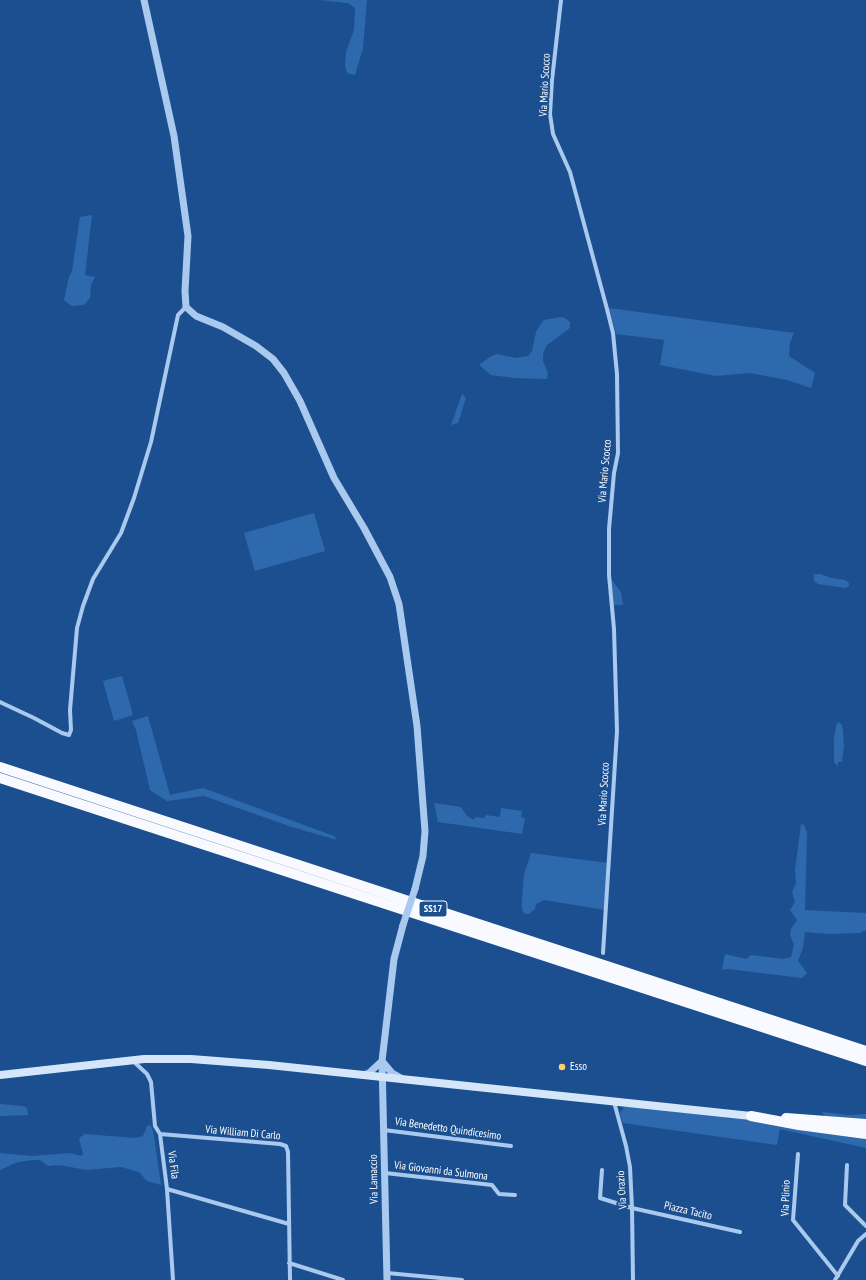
<!DOCTYPE html>
<html>
<head>
<meta charset="utf-8">
<style>
  body { margin:0 }
  canvas { display:block; background:#1b4f8f }
</style>
</head>
<body>
<canvas width="866" height="1280"></canvas>
<script>
const g = document.querySelector('canvas').getContext('2d');
g.lineJoin = 'round';
function paint(path, color) { g.fillStyle = color; g.fill(path, 'evenodd'); }
const shape = rows => new Path2D(rows.map(r => 'M' + r).join(''));
function strokePath(path, color, width, dash) { g.strokeStyle = color; g.lineWidth = width; g.lineCap = dash ? 'butt' : 'round'; g.setLineDash(dash || []); g.stroke(path); }
function write(font, color, halo, rows, align = 'center') {
  g.font = font + ' "PT Sans Narrow",sans-serif'; g.lineWidth = 4; g.setLineDash([]); g.textBaseline = 'middle'; g.strokeStyle = halo; g.fillStyle = color; for (const [text, x, y, turn = 0] of rows) {
    g.save(); g.translate(x, y); g.rotate((+turn || 0) * Math.PI / 180); g.textAlign = isNaN(turn) ? turn : align; if (halo) g.strokeText(text, 0, 0); g.fillText(text, 0, 0); g.restore();
  }
}
paint(shape([
  [319,0,367,0,363,48,355,75,347,73,345,66,346,52,354,30,355,8,348,3],
  [92,215,85,275,95,277,91,285,90,298,84,305,72,306,64,300,69,277,72,271,80,217],
  [609,308,794,333,790,343,789,356,815,373,811,388,787,380,750,373,716,376,660,365,664,340,616,334],
  [560,317,565,318,570,322,570,328,547,345,543,354,543,361,548,373,547,379,514,378,491,375,479,365,490,357,497,354,516,358,528,356,532,351,536,332,540,325,544,320],
  [462,394,466,398,458,423,451,425],
  [314,513,325,551,255,571,244,533],
  [814,574,820,574,831,578,845,580,849,583,849,586,845,588,818,584,814,581],
  [611,579,621,592,623,605,614,605],
  [122,676,133,715,114,721,103,681],
  [148,716,170,795,203,788,334,836,337,840,292,827,204,796,167,801,150,790,136,730,132,721],
  [838,722,842,725,843,731,844,746,842,762,838,762,838,767,834,762,834,738,836,726],
  [434,803,461,807,467,816,474,820,475,817,484,818,486,815,500,817,501,808,522,811,521,817,525,818,522,834,438,822],
  [801,824,804,825,807,833,805,910,866,913,866,930,860,933,829,934,805,932,803,948,798,961,807,973,802,978,728,969,722,970,725,954,746,959,751,955,783,959,791,957,794,945,790,935,791,929,797,920,790,910,795,902,792,892,796,883,795,870],
  [531,853,608,863,605,910,544,900,536,904,535,909,529,914,525,914,522,910,522,899,524,874],
  [0,1104,23,1106,27,1108,28,1115,0,1116],
  [625,1106,720,1115,866,1136,866,1148,780,1129,777,1145,623,1123,620,1113],
  [822,1112,849,1115,866,1114,866,1122,825,1117],
  [149,1125,152,1127,154,1136,161,1185,147,1181,139,1172,121,1167,86,1170,60,1165,48,1166,40,1160,33,1160,18,1162,0,1170,0,1153,32,1156,71,1153,81,1156,83,1154,79,1138,85,1134,135,1138,143,1136,147,1126]
]), '#2e69ad');
strokePath(shape([
  [561,0,552,80,550,114,553,134,570,172,607,309,613,333,617,374,618,453,614,473,609,529,609,575,614,629,617,731,603,953],
  [0,702,34,718,62,733,69,735,71,730,70,710,77,628,83,606,93,579,121,533,134,498,151,442,178,315,186,307],
  [133,1061,147,1074,151,1082,155,1126,160,1134,167,1189,173,1280],
  [614,1102,626,1146,630,1167,632,1208,633,1280],
  [384,1130,511,1146],
  [160,1134,280,1144,286,1146,288,1152,290,1280],
  [798,1154,793,1220,838,1276],
  [847,1165,845,1205,866,1226],
  [602,1170,600,1198,632,1208,740,1232],
  [385,1173,492,1185,499,1194,515,1195],
  [167,1189,289,1224],
  [289,1263,343,1280],
  [387,1273,462,1280],
  [835,1280,858,1241,866,1234]
]), '#a9c9ee', 4);
strokePath(shape([
  [144,0,174,136,188,236,185,291,186,307,196,316,223,327,256,346,273,359,284,373,300,401,334,478,364,528,390,577,399,604,417,726,425,831,423,856,415,889],
  [382,1061,392,1073,401,1078],
  [363,1075,369,1073,382,1061],
  [387,1280,382,1061,394,959,403,925]
]), '#a9c9ee', 7);
strokePath(shape([
  [0,1075,144,1059,191,1059,269,1065,751,1116]
]), '#d6e6fa', 8);
strokePath(shape([
  [0,767,866,1051],
  [0,778,866,1061],
  [751,1116,799,1125,866,1134],
  [786,1118,866,1124]
]), '#f8faff', 10);
strokePath(shape([
  [403,925,415,889]
]), '#a9c9ee', 7);
for (const [x, y, r, color] of [
  [562,1067,4,"#ffd166"]
]) { const dot = new Path2D(); dot.arc(x, y, r, 0, 2 * Math.PI); g.fillStyle = color; g.fill(dot); strokePath(dot, '#1b4f8f', 1.5); }
for (const [x, y, w] of [
  [433,909,28]
]) { const box = new Path2D(); box.roundRect(x - w / 2, y - 8, w, 16, 3); g.fillStyle = '#1b4f8f'; g.fill(box); strokePath(box, '#fff', 1); }
write('bold 10px', '#fff', null, [
  ["SS17",433,909]
]);
write('11px', '#fff', '#1b4f8f', [
  ["Via Mario Scocco",545,85,-87],
  ["Via Mario Scocco",605,471,-85],
  ["Via Mario Scocco",604,794,-87],
  ["Via Benedetto Quindicesimo",448,1129,8],
  ["Via William Di Carlo",243,1133,5],
  ["Via Fila",173,1165,82],
  ["Via Giovanni da Sulmona",441,1171,7],
  ["Via Lamaccio",374,1179,-91],
  ["Via Orazio",622,1190,-94],
  ["Via Plinio",786,1198,-88],
  ["Piazza Tacito",688,1211,13]
]);
write('11px', '#fff', '#1b4f8f', [
  ["Esso",570,1067]
], 'left');
</script>
</body>
</html>
